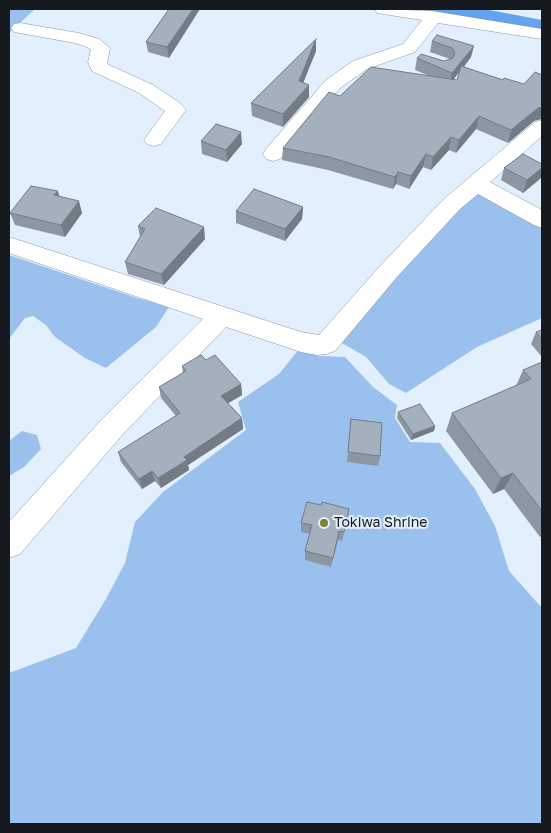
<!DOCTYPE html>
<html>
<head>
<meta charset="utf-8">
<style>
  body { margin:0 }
  #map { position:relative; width:551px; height:833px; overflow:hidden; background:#e2effd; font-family:"Golos Text",sans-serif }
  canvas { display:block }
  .frame { position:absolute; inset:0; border:10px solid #161a1f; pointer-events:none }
</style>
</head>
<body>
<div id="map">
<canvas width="551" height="833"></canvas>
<div class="frame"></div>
</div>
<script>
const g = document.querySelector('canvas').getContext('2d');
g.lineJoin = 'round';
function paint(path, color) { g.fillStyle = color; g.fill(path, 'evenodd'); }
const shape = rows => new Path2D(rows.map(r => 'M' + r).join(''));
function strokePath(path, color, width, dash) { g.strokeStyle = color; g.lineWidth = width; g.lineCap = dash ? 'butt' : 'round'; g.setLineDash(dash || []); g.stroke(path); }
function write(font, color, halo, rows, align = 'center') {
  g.font = font + ' "Golos Text",sans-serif'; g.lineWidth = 4; g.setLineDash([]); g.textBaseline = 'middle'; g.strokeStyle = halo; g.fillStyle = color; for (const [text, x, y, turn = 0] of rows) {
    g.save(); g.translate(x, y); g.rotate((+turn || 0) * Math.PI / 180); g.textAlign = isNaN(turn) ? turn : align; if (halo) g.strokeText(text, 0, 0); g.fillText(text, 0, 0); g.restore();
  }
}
paint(shape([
  [9,9,35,9,9,33],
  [481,190,542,223,542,318,477,347,406,393,389,384,366,357,342,343,342,336,458,209],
  [9,255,137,298,169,307,156,327,106,368,85,358,55,337,46,325,33,316,25,318,9,339],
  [299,349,319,356,345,357,373,387,397,405,395,418,410,442,440,443,475,489,495,526,509,571,542,608,542,824,9,824,9,673,76,648,106,599,125,563,135,522,163,492,246,430,238,402,279,374],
  [22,431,37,435,41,449,24,467,9,476,9,441]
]), '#9ac0ee');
paint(shape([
  [423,9,484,9,542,20,542,38,438,18,428,15,423,9]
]), '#64a3ed');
const minor = shape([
  [375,9,432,11,542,29,542,39,438,23,415,52,367,69,340,88,280,159,273,161,266,159,263,154,266,149,326,80,353,61,403,44,422,20,383,14,377,13,375,9],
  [20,23,79,33,99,39,110,48,107,64,153,85,180,103,186,110,161,144,154,146,147,144,144,140,165,111,139,93,92,71,88,62,91,50,87,47,75,43,14,32,11,28,14,24,20,23],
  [542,120,542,136,490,182,542,210,542,228,534,225,478,194,460,209,396,278,335,351,326,354,317,355,301,352,226,327,123,434,20,554,9,558,9,522,103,418,203,319,9,253,9,237,301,332,319,335,380,266,444,199,535,122,542,120]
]);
strokePath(minor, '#8b96a4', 1);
paint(minor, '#fff');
paint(shape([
  [169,9,169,58,148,52,146,42],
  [437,35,471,57,464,67,534,121,508,143,476,129,456,153,449,150,431,170,423,167,409,189,396,184,393,189,328,170,282,160,283,148,340,96,427,75,415,70,417,58,444,61,450,59,430,52,432,41],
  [459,72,457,80,454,79],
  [316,39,316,51,303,83,309,85,309,97,283,127,252,116,251,103],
  [201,141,242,144,227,162,202,154],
  [542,164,542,174,541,178,523,193,501,180,504,168],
  [59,196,82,213,65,237,15,225,10,213],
  [303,207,302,219,285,241,236,223,236,211],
  [138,226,205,239,164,285,128,274,125,262,140,237],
  [542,330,542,357,531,344,536,332],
  [206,360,241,384,242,395,228,403,242,418,243,429,188,465,189,470,161,488,155,481,142,489,121,462,118,452,176,416,161,398,159,387,183,373,182,366],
  [542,362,542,536,540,537,504,489,493,494,446,431,452,413,516,386,523,370],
  [398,412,435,426,434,431,411,440,397,418],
  [351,419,380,456,378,466,347,462],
  [348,518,342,541,338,540,331,567,305,560,305,551,310,534,301,532,301,523]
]), '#8d97a3');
paint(shape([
  [193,9,200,9,169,58,167,47],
  [316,39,316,51,299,93,299,81],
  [474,46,471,57,449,85,452,73],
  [309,85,309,97,283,127,283,114],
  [542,107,542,119,534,121,508,143,511,130,538,108],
  [479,116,476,129,456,153,459,140],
  [241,132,242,144,227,162,226,150],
  [451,137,449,150,431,170,433,157],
  [426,154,423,167,409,189,411,176],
  [542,168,542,174,541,178,523,193,527,180],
  [398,172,396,184,393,189,395,177],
  [58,191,61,203,54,195],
  [79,201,82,213,65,237,61,225],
  [303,207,302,219,285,241,285,229],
  [204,227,205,239,164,285,161,274],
  [241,384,242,395,222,407,221,396],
  [242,418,243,429,188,465,189,470,161,488,158,478,184,457],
  [435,426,434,431,411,440,413,434],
  [152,471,155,481,142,489,139,479],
  [513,473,504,489,493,494,501,478]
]), '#737b85');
const building = shape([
  [169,9,193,9,167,47,146,42,169,9],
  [437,35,474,46,452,73,417,58,421,54,444,61,453,58,455,53,452,48,432,41,437,35],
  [316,39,299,81,309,85,283,114,251,103,316,39],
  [461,66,503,80,504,78,524,84,535,72,542,75,542,107,538,108,511,130,479,116,459,140,451,137,433,157,426,154,411,176,398,172,395,177,329,157,283,148,329,92,340,96,371,67,457,80,461,66],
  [216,124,241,132,226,150,201,141,216,124],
  [523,154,542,164,542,168,527,180,504,168,523,154],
  [31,186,58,191,54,195,79,201,61,225,10,213,31,186],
  [254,189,303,207,285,229,236,211,254,189],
  [156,208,204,227,161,274,125,262,145,229,138,226,156,208],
  [542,330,542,339,536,332,542,330],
  [201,355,206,360,215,355,241,384,221,396,242,418,184,457,187,460,158,478,152,471,139,479,118,452,180,413,159,387,186,371,182,366,201,355],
  [542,362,542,511,513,473,501,478,452,413,531,379,523,370,542,362],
  [420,404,435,426,413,434,398,412,420,404],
  [351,419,382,423,380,456,348,452,351,419],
  [307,502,321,505,322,502,349,509,344,532,339,531,333,558,305,551,312,525,301,523,307,502]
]);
paint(building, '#a4b0be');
strokePath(building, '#737b85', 1);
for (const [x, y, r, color] of [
  [324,523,5,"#887f26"]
]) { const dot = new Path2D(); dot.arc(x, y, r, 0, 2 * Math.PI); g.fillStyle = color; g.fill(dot); strokePath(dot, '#e2effd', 2); }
write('14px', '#161a1f', '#e2effd', [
  ["Tokiwa Shrine",334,523]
], 'left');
</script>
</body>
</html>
